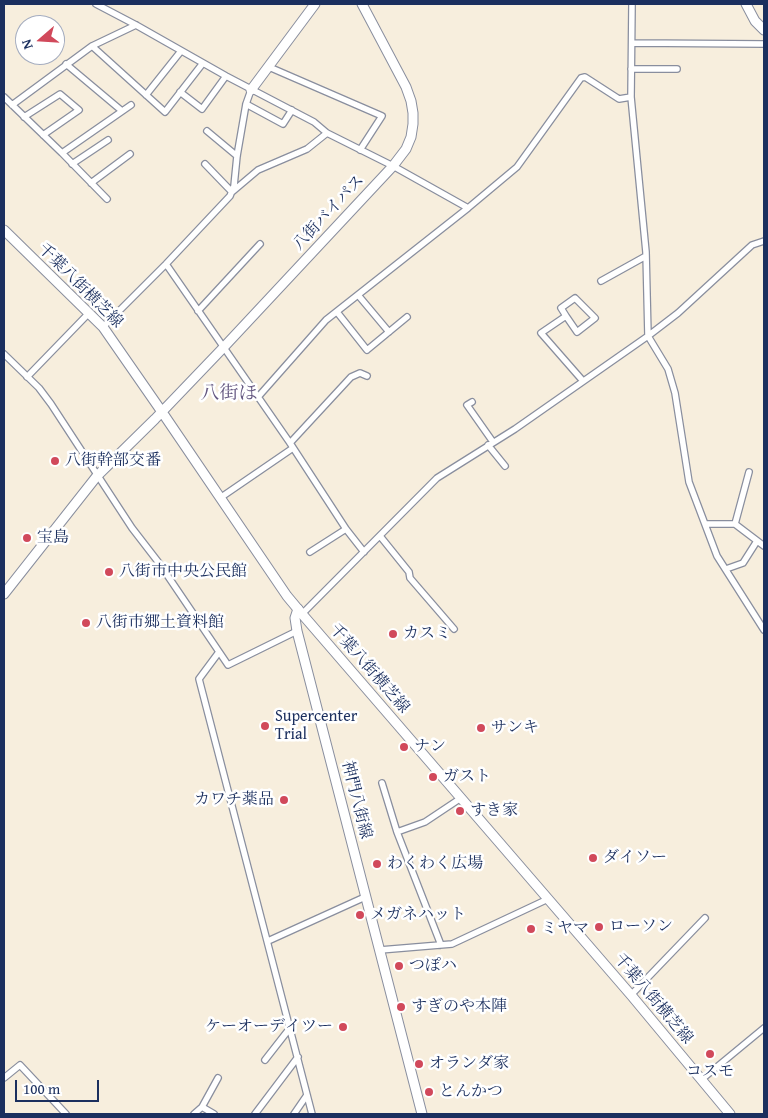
<!DOCTYPE html>
<html>
<head>
<meta charset="utf-8">
<style>
  body { margin:0 }
  #map { position:relative; width:768px; height:1118px; overflow:hidden; background:#f7eedd; font-family:"Gentium Book Plus",serif }
  canvas { display:block }
  .frame { position:absolute; inset:0; border:5px solid #1b2f5e; pointer-events:none }
  .north { position:absolute; left:15px; top:15px; width:50px; height:50px; box-sizing:border-box; background:#fff; border:1px solid #a4acbf; border-radius:50%; rotate:251deg; font-size:14px; font-weight:700; line-height:20px; text-align:center; color:#1b2f5e }
  .north::after { content:''; display:block; margin:auto; width:18px; height:22px; background:#d1495b; clip-path:polygon(50% 0,100% 100%,50% 72%,0 100%) }
  .scale { position:absolute; left:15px; top:1080px; width:84px; height:22px; box-sizing:border-box; border:2px solid #1b2f5e; border-top:0; padding-left:6px; font-size:15px; line-height:18px; white-space:nowrap; color:#1b2f5e; -webkit-text-stroke:4px #fff; paint-order:stroke }
</style>
</head>
<body>
<div id="map">
<canvas width="768" height="1118"></canvas>
<div class="frame"></div>
<div class="north">N</div>
<div class="scale">100 m</div>
</div>
<script>
const g = document.querySelector('canvas').getContext('2d');
g.lineJoin = 'round';
const shape = rows => new Path2D(rows.map(r => 'M' + r).join(''));
function strokePath(path, color, width, dash) { g.strokeStyle = color; g.lineWidth = width; g.lineCap = dash ? 'butt' : 'round'; g.setLineDash(dash || []); g.stroke(path); }
function write(font, color, halo, rows, align = 'center') {
  g.font = font + ' "Gentium Book Plus","Noto Serif JP",serif'; g.lineWidth = 5; g.setLineDash([]); g.textBaseline = 'middle'; g.strokeStyle = halo; g.fillStyle = color; for (const [text, x, y, turn = 0] of rows) {
    g.save(); g.translate(x, y); g.rotate((+turn || 0) * Math.PI / 180); g.textAlign = isNaN(turn) ? turn : align; if (halo) g.strokeText(text, 0, 0); g.fillText(text, 0, 0); g.restore();
  }
}
const street = shape([
  [96,4,136,25,226,76,314,122,327,133,393,166,468,208],
  [632,4,631,97,646,252,648,336,668,369,675,393,689,482,717,556,764,630],
  [632,43,764,44],
  [92,46,165,112,203,63],
  [66,64,122,111],
  [269,67,382,116,360,150],
  [631,69,677,69],
  [180,92,202,109,226,76],
  [146,95,181,51],
  [4,97,62,153,107,199],
  [246,104,283,124,292,110],
  [12,105,92,46,136,25],
  [24,117,60,94,79,110,43,135],
  [207,131,237,156],
  [62,153,131,105],
  [72,164,108,140],
  [205,164,232,192,258,170,307,149,327,133],
  [91,183,130,154],
  [166,264,290,443,346,529,364,552],
  [601,281,646,256],
  [358,295,389,332],
  [198,311,260,244],
  [337,312,367,350,407,317],
  [566,316,561,308,575,298,595,318,577,332,566,316,541,333,583,381],
  [103,327,166,264,230,196,234,186,237,156,246,104,251,90],
  [4,354,39,388,51,404,132,528,159,563,228,665,297,631],
  [27,377,89,313],
  [258,397,326,320,468,208,517,167,581,78,585,77,619,99,631,97],
  [472,402,467,405,493,442],
  [290,443,351,377,360,373,367,376],
  [488,445,505,466],
  [220,498,293,448],
  [705,524,735,524,764,546],
  [735,524,749,472],
  [380,536,409,572,410,578,454,629],
  [310,552,346,529],
  [726,569,743,563,757,541],
  [302,614,437,478,515,429,648,336,678,313,752,245,764,241],
  [219,652,199,679,312,1114],
  [382,783,397,832,441,945],
  [397,832,425,822,461,798],
  [268,941,365,897],
  [380,950,452,944,548,899],
  [631,995,705,918],
  [265,1060,290,1028],
  [4,1078,20,1065,66,1114],
  [701,1080,764,1028],
  [202,1107,218,1078],
  [194,1114,202,1107,214,1114],
  [255,1114,298,1057],
  [294,1114,307,1095]
]);
const secondary = shape([
  [251,90,315,4],
  [298,609,295,618,297,631,422,1114]
]);
const primary = shape([
  [746,4,755,21,764,30],
  [4,230,103,327,162,412,287,596,302,614,631,995,730,1114],
  [4,594,97,476,155,419,223,348,393,166,406,149,411,137,413,124,413,113,411,101,406,87,362,4]
]);
strokePath(street, '#898e9e', 8);
strokePath(secondary, '#898e9e', 11);
strokePath(primary, '#898e9e', 11);
strokePath(street, '#fff', 5.5);
strokePath(secondary, '#fff', 9);
strokePath(primary, '#fff', 9);
for (const [x, y, r, color] of [
  [55,461,5,"#d1495b"],
  [27,538,5,"#d1495b"],
  [109,572,5,"#d1495b"],
  [86,623,5,"#d1495b"],
  [393,634,5,"#d1495b"],
  [265,726,5,"#d1495b"],
  [481,728,5,"#d1495b"],
  [404,747,5,"#d1495b"],
  [433,777,5,"#d1495b"],
  [284,800,5,"#d1495b"],
  [460,811,5,"#d1495b"],
  [593,858,5,"#d1495b"],
  [377,864,5,"#d1495b"],
  [360,915,5,"#d1495b"],
  [599,927,5,"#d1495b"],
  [531,929,5,"#d1495b"],
  [399,966,5,"#d1495b"],
  [401,1007,5,"#d1495b"],
  [343,1027,5,"#d1495b"],
  [710,1054,5,"#d1495b"],
  [419,1064,5,"#d1495b"],
  [429,1092,5,"#d1495b"]
]) { const dot = new Path2D(); dot.arc(x, y, r, 0, 2 * Math.PI); g.fillStyle = color; g.fill(dot); strokePath(dot, '#fff', 2); }
write('16px', '#1b2f5e', '#fff', [
  ["八街バイパス",329,213,-47],
  ["千葉八街横芝線",80,286,45],
  ["千葉八街横芝線",369,669,49],
  ["神門八街線",356,800,76],
  ["千葉八街横芝線",653,999,50]
]);
write('16px', '#1b2f5e', '#fff', [
  ["八街幹部交番",65,461],
  ["宝島",37,538],
  ["八街市中央公民館",119,572],
  ["八街市郷土資料館",96,623],
  ["カスミ",403,634],
  ["Supercenter",275,717],
  ["Trial",275,735],
  ["サンキ",491,728],
  ["ナン",414,747],
  ["ガスト",443,777],
  ["カワチ薬品",274,800,"right"],
  ["すき家",470,811],
  ["ダイソー",603,858],
  ["わくわく広場",387,864],
  ["メガネハット",370,915],
  ["ローソン",609,927],
  ["ミヤマ",541,929],
  ["つぽハ",409,966],
  ["すぎのや本陣",411,1007],
  ["ケーオーデイツー",333,1027,"right"],
  ["オランダ家",429,1064],
  ["コスモ",710,1072,"center"],
  ["とんかつ",439,1092]
], 'left');
write('19px', '#645781', '#fff', [
  ["八街ほ",229,394]
]);
</script>
</body>
</html>
